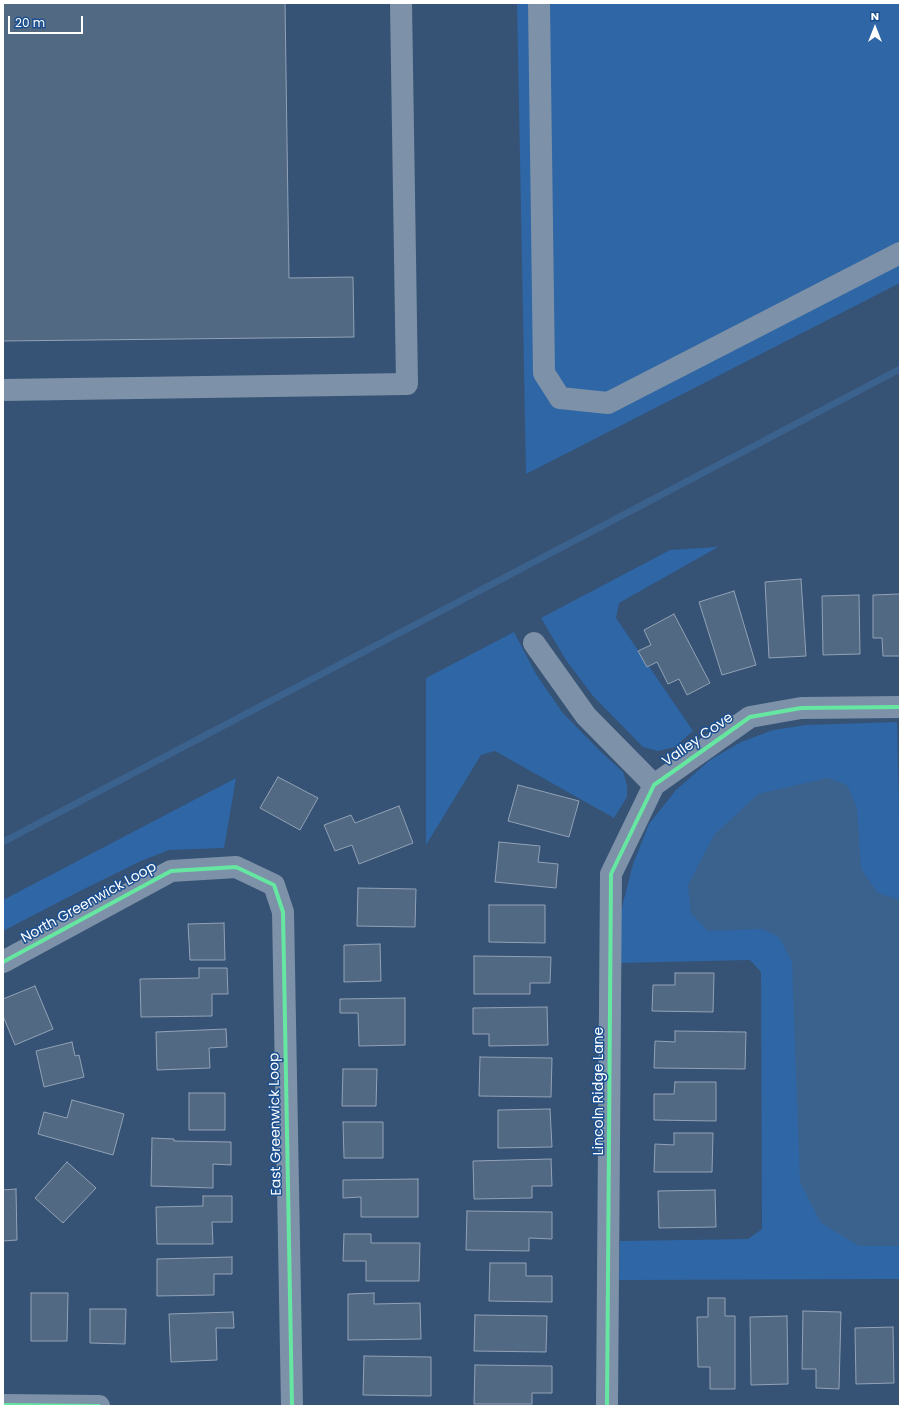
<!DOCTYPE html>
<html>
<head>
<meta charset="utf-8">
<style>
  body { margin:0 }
  #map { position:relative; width:903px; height:1409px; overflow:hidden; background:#365274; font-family:Poppins,sans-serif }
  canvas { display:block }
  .frame { position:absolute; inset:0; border:4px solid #fff; pointer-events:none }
  .north { position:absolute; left:855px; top:8px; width:40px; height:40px; -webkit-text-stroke:3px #1b4f8f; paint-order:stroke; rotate:0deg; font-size:11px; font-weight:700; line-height:16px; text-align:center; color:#fff }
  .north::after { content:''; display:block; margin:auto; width:14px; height:18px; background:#fff; clip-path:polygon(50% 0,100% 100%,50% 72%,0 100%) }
  .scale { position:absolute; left:8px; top:16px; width:75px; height:18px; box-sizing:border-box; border:2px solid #fff; border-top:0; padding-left:5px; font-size:12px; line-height:14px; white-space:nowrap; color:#fff; -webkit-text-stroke:3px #1b4f8f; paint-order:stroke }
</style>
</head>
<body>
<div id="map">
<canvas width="903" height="1409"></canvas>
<div class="frame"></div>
<div class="north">N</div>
<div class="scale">20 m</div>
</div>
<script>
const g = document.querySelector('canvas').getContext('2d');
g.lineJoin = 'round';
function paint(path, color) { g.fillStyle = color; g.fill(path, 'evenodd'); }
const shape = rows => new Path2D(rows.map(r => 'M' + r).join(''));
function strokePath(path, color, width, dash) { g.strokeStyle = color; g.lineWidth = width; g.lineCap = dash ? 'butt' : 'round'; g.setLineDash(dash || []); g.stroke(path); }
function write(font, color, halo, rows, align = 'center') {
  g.font = font + ' Poppins,sans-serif'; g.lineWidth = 3; g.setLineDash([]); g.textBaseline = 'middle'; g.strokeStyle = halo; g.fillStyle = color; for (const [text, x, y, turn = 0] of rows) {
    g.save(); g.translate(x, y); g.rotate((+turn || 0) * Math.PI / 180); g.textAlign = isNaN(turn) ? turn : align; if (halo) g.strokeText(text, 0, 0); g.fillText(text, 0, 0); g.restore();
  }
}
paint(shape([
  [517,3,900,3,900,283,526,474],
  [718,547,619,603,616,618,693,731,675,747,658,751,643,747,593,696,566,660,541,618,670,550],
  [514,632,536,674,562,712,601,752,623,772,627,785,627,797,614,818,495,751,481,755,426,845,426,678],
  [897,722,900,854,900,1279,619,1280,620,1241,748,1239,762,1229,761,972,750,960,619,963,621,911,633,864,649,824,676,790,710,760,741,742,773,730,806,725],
  [236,778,224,848,169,850,141,861,84,889,3,931,3,900]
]), '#2f66a5');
paint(shape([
  [827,778,847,785,857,808,861,869,878,893,900,900,900,1246,859,1246,821,1223,800,1182,792,962,779,937,762,929,708,931,691,913,688,885,714,835,758,794]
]), '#3b618d');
strokePath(shape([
  [3,842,900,369]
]), '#3b618d', 7);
const building = shape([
  [3,3,285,3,289,278,353,277,354,337,3,341,3,3],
  [801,579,806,656,769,658,765,582,801,579],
  [734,591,756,665,722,675,699,602,734,591],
  [900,594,900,656,883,656,882,638,873,638,873,595,900,594],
  [859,595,860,654,823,655,822,596,859,595],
  [674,614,710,683,687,695,679,679,668,684,657,662,647,667,638,651,651,645,644,630,674,614],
  [278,777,318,798,300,830,260,808,278,777],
  [518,785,579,801,569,837,508,821,518,785],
  [399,806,413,843,359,864,352,845,335,851,324,825,351,815,355,823,399,806],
  [499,842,540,846,538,862,558,864,556,888,495,882,499,842],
  [358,888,416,889,415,927,357,926,358,888],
  [489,905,545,905,545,943,489,942,489,905],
  [224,923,225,960,190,960,188,924,224,923],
  [380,944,381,981,344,982,344,945,380,944],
  [474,956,551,957,550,983,530,983,530,994,474,994,474,956],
  [199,968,227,968,228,994,212,994,212,1016,141,1017,140,979,199,978,199,968],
  [675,973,714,973,713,1012,652,1011,653,985,675,985,675,973],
  [35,986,53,1029,15,1045,3,1016,3,999,35,986],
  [405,998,405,1045,359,1046,358,1013,340,1013,340,999,405,998],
  [547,1007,548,1045,489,1046,489,1034,473,1034,473,1008,547,1007],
  [226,1029,227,1047,209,1048,210,1068,157,1070,156,1032,226,1029],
  [675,1031,746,1032,745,1069,654,1068,655,1041,675,1042,675,1031],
  [72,1042,75,1056,79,1055,84,1077,44,1087,36,1051,72,1042],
  [480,1057,552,1058,551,1097,479,1096,480,1057],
  [343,1069,377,1069,376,1106,342,1106,343,1069],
  [675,1082,716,1082,716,1121,654,1120,654,1094,674,1094,675,1082],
  [189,1093,225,1093,225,1130,189,1130,189,1093],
  [72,1100,124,1114,113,1155,38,1134,44,1112,67,1118,72,1100],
  [550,1109,552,1147,498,1148,498,1110,550,1109],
  [343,1122,383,1122,383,1158,344,1158,343,1122],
  [674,1133,713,1133,712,1172,654,1172,655,1144,674,1145,674,1133],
  [152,1138,174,1139,174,1141,231,1142,231,1165,213,1164,213,1188,151,1186,152,1138],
  [551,1159,552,1186,532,1186,532,1198,474,1199,473,1161,551,1159],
  [67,1162,96,1188,63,1223,35,1198,67,1162],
  [418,1179,418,1217,361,1217,361,1197,343,1198,343,1180,418,1179],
  [16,1189,17,1240,3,1241,3,1190,16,1189],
  [715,1190,716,1227,659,1228,658,1191,715,1190],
  [203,1196,232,1196,232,1222,212,1222,213,1244,157,1244,156,1207,203,1206,203,1196],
  [467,1211,552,1212,552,1239,529,1238,529,1251,466,1250,467,1211],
  [344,1234,371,1234,371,1243,420,1243,419,1281,366,1281,366,1261,343,1261,344,1234],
  [232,1257,232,1274,214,1274,214,1295,157,1296,157,1259,232,1257],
  [490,1263,526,1263,526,1276,552,1276,552,1302,489,1301,490,1263],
  [31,1293,68,1293,67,1341,31,1341,31,1293],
  [374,1293,374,1304,420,1303,421,1339,348,1340,348,1294,374,1293],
  [708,1298,725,1298,725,1316,735,1316,735,1389,710,1389,710,1367,698,1367,697,1317,708,1317,708,1298],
  [90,1309,126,1309,125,1344,90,1343,90,1309],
  [803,1311,841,1312,839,1389,816,1388,816,1369,802,1369,803,1311],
  [233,1312,234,1328,216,1328,217,1360,171,1362,169,1314,233,1312],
  [475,1315,547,1316,546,1352,474,1351,475,1315],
  [787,1316,788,1384,751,1385,750,1317,787,1316],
  [893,1327,894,1383,856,1384,855,1328,893,1327],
  [364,1356,431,1357,431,1396,363,1395,364,1356],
  [475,1365,552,1366,552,1393,532,1393,532,1404,474,1404,475,1365]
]);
paint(building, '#526984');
strokePath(building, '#92a2b6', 1);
strokePath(shape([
  [539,3,544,373,560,398,608,403,900,253],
  [3,390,407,384,401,3],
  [534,643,586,716,654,785],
  [3,962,171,871,236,867,274,885,283,912,292,1406],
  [3,1405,99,1406],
  [607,1406,611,874,654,785,750,717,801,708,900,707]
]), '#7d92a8', 22);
strokePath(shape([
  [3,962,171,871,236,867,274,885,283,912,292,1406],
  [3,1405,99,1406],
  [607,1406,611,874,654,785,750,717,801,708,900,707]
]), '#66e7a1', 4);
write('14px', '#fff', '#1b4f8f', [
  ["Valley Cove",698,740,-35],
  ["North Greenwick Loop",89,903,-29],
  ["Lincoln Ridge Lane",599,1091,-90],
  ["East Greenwick Loop",276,1124,-91]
]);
</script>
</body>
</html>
